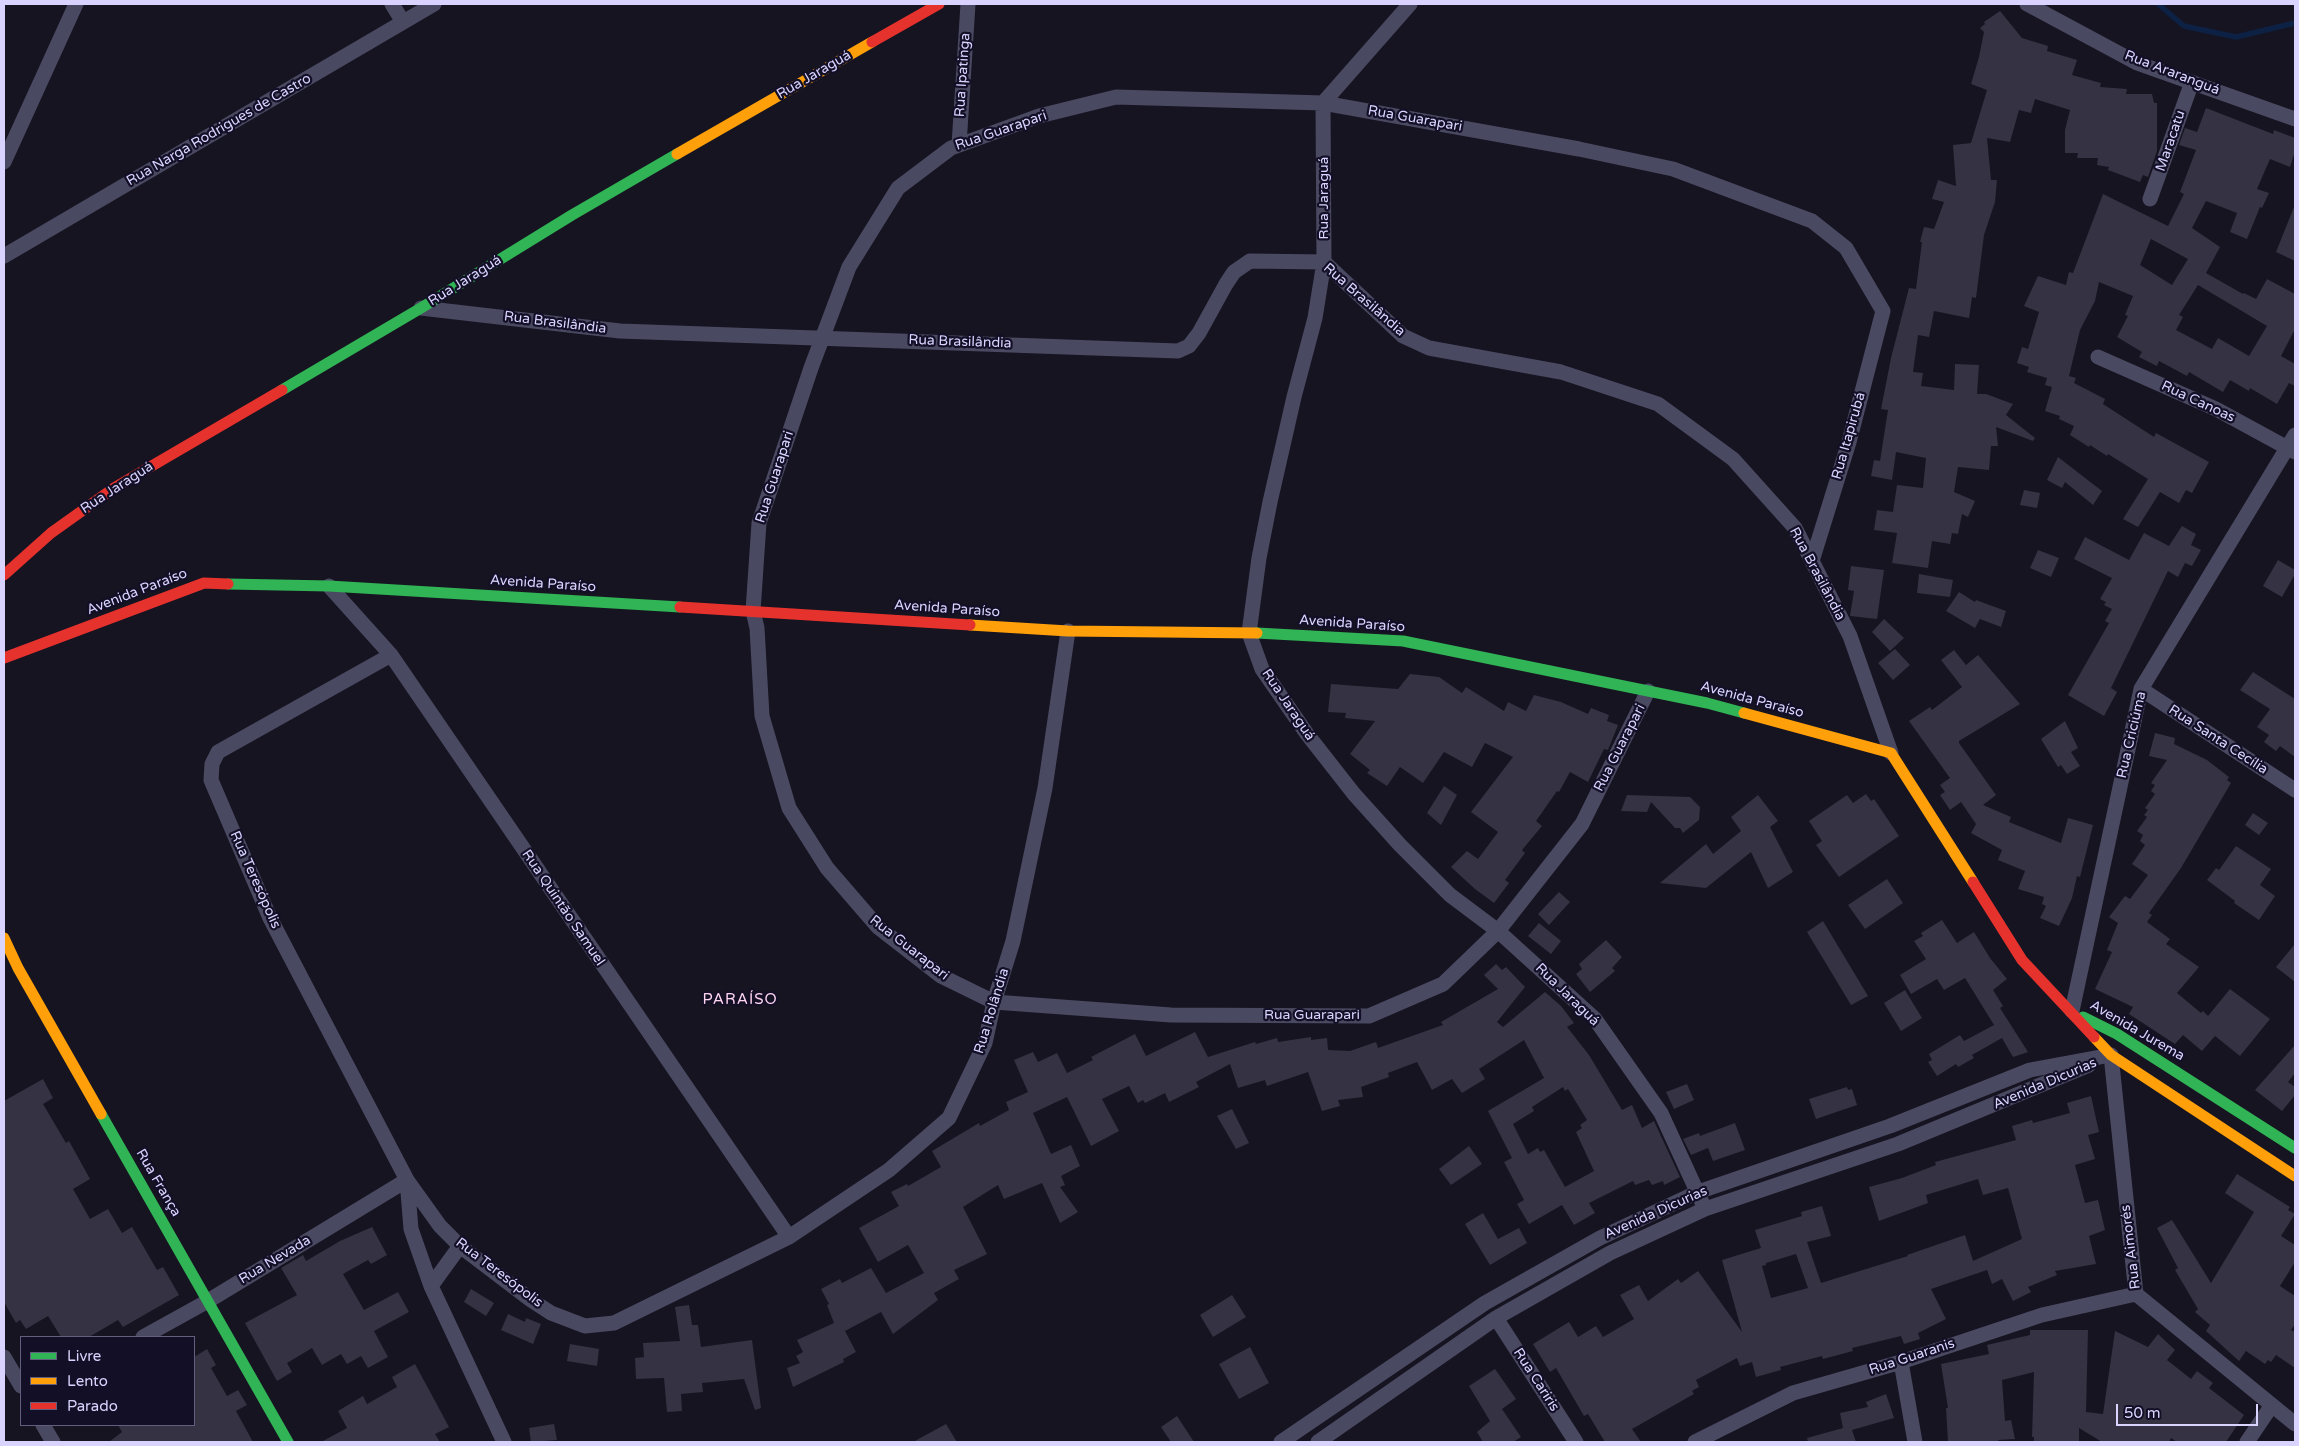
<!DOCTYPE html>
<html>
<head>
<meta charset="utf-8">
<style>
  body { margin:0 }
  #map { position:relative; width:2299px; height:1446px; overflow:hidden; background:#161421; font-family:"Varela Round",sans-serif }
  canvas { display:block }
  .frame { position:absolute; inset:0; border:5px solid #d9d4ff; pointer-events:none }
  .legend { position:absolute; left:20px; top:1336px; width:175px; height:90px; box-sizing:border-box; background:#130f26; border:1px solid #625e7d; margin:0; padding:6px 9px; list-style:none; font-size:15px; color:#d9d4ff }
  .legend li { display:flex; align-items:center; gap:10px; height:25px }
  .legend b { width:25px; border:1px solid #625e7d }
  .scale { position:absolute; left:2116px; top:1404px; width:142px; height:22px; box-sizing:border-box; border:2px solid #d9d4ff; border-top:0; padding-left:6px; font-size:15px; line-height:18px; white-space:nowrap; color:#d9d4ff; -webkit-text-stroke:4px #130f26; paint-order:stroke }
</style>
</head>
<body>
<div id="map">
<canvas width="2299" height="1446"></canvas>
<div class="frame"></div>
<ul class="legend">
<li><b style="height:6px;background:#30b455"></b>Livre</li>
<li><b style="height:6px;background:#ff9f0a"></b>Lento</li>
<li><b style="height:6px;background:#e5322d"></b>Parado</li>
</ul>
<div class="scale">50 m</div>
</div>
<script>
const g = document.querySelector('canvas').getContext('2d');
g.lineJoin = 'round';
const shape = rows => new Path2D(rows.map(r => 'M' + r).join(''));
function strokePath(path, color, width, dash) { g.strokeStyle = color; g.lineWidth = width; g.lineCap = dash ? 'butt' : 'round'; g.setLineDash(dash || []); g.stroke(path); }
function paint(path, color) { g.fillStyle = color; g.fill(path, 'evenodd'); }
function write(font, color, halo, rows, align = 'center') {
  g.font = font + ' "Varela Round",sans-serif'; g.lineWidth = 4.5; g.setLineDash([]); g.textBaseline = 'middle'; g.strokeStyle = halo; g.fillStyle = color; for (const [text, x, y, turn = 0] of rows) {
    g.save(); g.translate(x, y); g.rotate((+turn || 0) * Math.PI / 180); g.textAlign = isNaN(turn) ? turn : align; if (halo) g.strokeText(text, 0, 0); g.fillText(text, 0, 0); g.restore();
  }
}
strokePath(shape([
  [2158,4,2184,26,2236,37,2295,23]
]), '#0d2144', 5.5);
paint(shape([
  [2000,11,2022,38,2048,46,2047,51,2077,60,2072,75,2101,83,2100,87,2127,89,2126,94,2152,94,2154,103,2157,103,2157,151,2148,177,2143,175,2140,182,2108,170,2109,167,2097,165,2098,158,2077,158,2078,153,2065,153,2065,130,2070,110,2035,99,2031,113,2019,110,2010,142,1987,138,1991,180,1997,180,1995,202,1984,235,1976,298,1972,297,1969,318,1934,311,1929,337,1918,335,1913,372,1923,373,1921,386,1954,390,1955,364,1979,365,1977,394,1986,394,2013,404,2006,415,2035,438,2033,441,1996,427,1998,446,1991,446,1989,470,1958,467,1954,492,1975,501,1968,517,1962,514,1958,534,1952,533,1950,544,1932,541,1928,568,1892,563,1897,533,1874,530,1877,510,1893,512,1897,485,1923,488,1926,458,1896,452,1892,480,1871,476,1874,460,1880,461,1888,410,1881,409,1891,358,1909,288,1916,289,1922,242,1920,242,1924,227,1934,229,1944,202,1932,199,1938,180,1956,186,1953,145,1971,143,1987,90,1971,84,1979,57,1984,32,1980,28,1985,24,1984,22],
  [2206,108,2273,134,2274,130,2295,138,2295,151,2290,167,2270,159,2257,189,2269,193,2262,208,2260,207,2247,239,2230,232,2237,213,2206,201,2192,228,2220,247,2206,273,2243,294,2244,293,2256,299,2267,279,2295,294,2295,329,2281,356,2295,364,2295,386,2289,383,2277,404,2250,388,2249,391,2230,380,2223,392,2189,372,2187,376,2159,361,2157,366,2139,357,2142,352,2117,337,2128,316,2125,315,2133,296,2099,282,2095,301,2080,330,2069,376,2076,378,2074,383,2105,399,2103,404,2154,437,2156,433,2209,462,2192,493,2186,490,2179,503,2160,492,2138,527,2123,519,2148,479,2108,454,2107,456,2090,445,2089,447,2070,435,2074,426,2059,419,2060,416,2045,411,2052,387,2045,385,2047,378,2027,372,2029,367,2017,363,2022,347,2028,349,2039,312,2024,306,2038,276,2066,285,2069,272,2073,273,2103,194,2168,226,2184,194,2180,192,2196,150,2179,145,2185,128,2197,132],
  [2151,239,2188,259,2172,285,2140,265],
  [2198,285,2267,326,2249,356,2218,338,2212,349,2176,330,2183,317,2179,315],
  [2294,207,2295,207,2295,261,2276,252],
  [2058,457,2102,491,2093,505,2065,482,2062,488,2047,480],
  [2024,490,2040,493,2037,508,2020,505],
  [2182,526,2196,534,2191,545,2201,550,2192,566,2185,563,2178,577,2168,571,2111,688,2117,692,2104,716,2068,695,2109,623,2105,621,2112,609,2104,605,2106,602,2100,599,2112,578,2074,559,2085,537,2129,560,2144,533,2169,546],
  [2038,550,2059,558,2051,577,2030,568],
  [2278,560,2295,570,2295,574,2282,597,2263,586],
  [1851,566,1884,570,1877,619,1850,616,1854,591,1848,590],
  [1919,574,1953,580,1950,597,1917,593],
  [1959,592,1975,602,1976,600,2006,611,2001,627,1980,619,1975,628,1946,611],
  [1884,619,1904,638,1890,651,1872,632],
  [1895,649,1910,665,1893,680,1878,663],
  [1954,650,1966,665,1978,655,2020,704,1959,741,1959,743,1996,795,1983,805,2011,817,2009,822,2061,843,2068,818,2093,825,2080,877,2077,876,2072,898,2059,926,2040,918,2046,906,2042,904,2044,897,2018,889,2025,871,1998,860,2002,850,1971,833,1976,824,1961,802,1950,810,1940,795,1945,792,1940,785,1950,778,1909,721,1930,707,1932,710,1962,687,1941,660],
  [2253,672,2295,699,2295,757,2280,746,2276,751,2264,742,2269,735,2257,727,2270,709,2240,690],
  [1410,674,1439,677,1462,693,1466,687,1504,711,1508,702,1526,711,1534,695,1561,702,1588,714,1591,708,1609,715,1607,721,1618,725,1608,750,1604,749,1588,782,1570,772,1559,792,1557,791,1536,821,1542,826,1522,850,1525,853,1505,880,1509,883,1494,903,1475,889,1451,867,1467,851,1478,859,1498,832,1471,812,1513,757,1485,743,1472,767,1444,752,1423,783,1400,767,1387,786,1367,773,1370,770,1350,754,1375,721,1345,718,1346,713,1328,712,1331,684,1398,689],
  [2065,721,2078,748,2071,752,2080,766,2067,774,2061,765,2058,767,2041,739],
  [2155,733,2175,738,2174,744,2207,760,2229,777,2227,780,2231,783,2181,868,2149,913,2152,915,2147,922,2170,939,2166,944,2199,967,2177,993,2201,1013,2203,1011,2208,1016,2230,989,2270,1019,2240,1056,2215,1036,2202,1051,2183,1035,2175,1044,2129,1014,2133,1007,2095,989,2112,952,2107,950,2118,923,2109,917,2125,896,2130,899,2148,875,2132,864,2145,845,2140,841,2143,835,2137,831,2147,817,2144,815,2148,810,2145,808,2155,794,2151,791,2155,785,2151,783,2167,760,2149,756],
  [1444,786,1457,795,1441,825,1427,813],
  [1866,794,1871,801,1874,799,1899,836,1839,877,1816,845,1822,841,1809,821,1847,795,1853,803],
  [1627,795,1690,797,1700,807,1699,820,1683,833,1680,828,1675,828,1651,802,1647,812,1621,811],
  [1758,795,1778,821,1770,827,1793,872,1768,888,1751,852,1706,888,1660,883,1706,844,1713,854,1741,831,1731,817],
  [2253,813,2268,823,2259,835,2245,825],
  [2236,846,2271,869,2260,885,2275,896,2259,920,2234,903,2235,901,2207,880,2216,868,2219,870],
  [1887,879,1903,903,1865,929,1848,905],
  [1559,892,1570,902,1549,925,1538,914],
  [1942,920,1957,943,1974,932,1990,958,2007,979,1993,990,2003,1006,2000,1008,2028,1052,2013,1057,2002,1038,1972,1055,1974,1058,1958,1067,1956,1064,1937,1076,1928,1062,1932,1060,1929,1054,1960,1035,1964,1041,1994,1025,1965,978,1944,990,1937,979,1911,994,1900,975,1926,959,1914,941,1923,936,1921,933],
  [1823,921,1868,996,1851,1005,1807,932],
  [1539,923,1561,941,1551,954,1528,936],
  [1606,940,1622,957,1612,968,1615,971,1590,992,1576,974,1582,969,1579,964],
  [2295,944,2295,982,2276,967],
  [1496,964,1502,970,1506,967,1525,987,1497,1022,1503,1027,1545,992,1561,1006,1574,1023,1567,1027,1589,1055,1622,1110,1632,1105,1642,1128,1654,1121,1680,1177,1664,1185,1663,1181,1652,1185,1649,1180,1635,1185,1633,1181,1589,1203,1595,1213,1574,1225,1562,1205,1529,1224,1517,1204,1524,1200,1504,1162,1512,1158,1488,1111,1544,1078,1524,1040,1479,1069,1485,1079,1462,1093,1452,1079,1432,1090,1417,1062,1388,1073,1389,1077,1361,1087,1363,1097,1338,1100,1340,1106,1322,1111,1308,1072,1267,1086,1265,1080,1238,1088,1230,1064,1196,1082,1199,1087,1169,1102,1165,1093,1145,1103,1143,1100,1138,1103,1129,1086,1102,1099,1119,1131,1091,1146,1067,1097,1033,1113,1051,1154,1071,1145,1080,1166,1061,1176,1065,1185,1060,1187,1078,1212,1060,1223,1042,1183,1004,1199,998,1185,963,1207,987,1254,954,1270,959,1279,934,1293,938,1300,893,1334,881,1312,845,1331,856,1352,843,1359,844,1362,793,1387,787,1368,800,1363,796,1356,803,1352,797,1340,834,1323,827,1305,829,1304,821,1289,840,1279,842,1283,871,1268,886,1293,924,1273,908,1245,878,1262,859,1228,899,1206,891,1192,907,1184,908,1186,941,1167,932,1151,979,1123,980,1126,1009,1110,1006,1102,1028,1092,1014,1060,1033,1052,1038,1062,1057,1053,1067,1073,1093,1060,1091,1057,1135,1034,1146,1056,1195,1032,1208,1057,1255,1042,1256,1044,1277,1038,1278,1042,1311,1037,1311,1040,1327,1038,1328,1050,1350,1051,1376,1042,1378,1048,1443,1025,1441,1022,1498,989,1484,975],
  [1563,1087,1565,1091,1568,1089,1587,1120,1580,1125,1582,1128,1576,1132,1594,1171,1565,1187,1544,1150,1540,1152,1538,1148,1528,1154,1513,1124,1534,1111,1532,1107],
  [1905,990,1922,1018,1901,1031,1884,1003],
  [2295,1045,2295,1073,2288,1082,2295,1087,2295,1095,2282,1111,2255,1090],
  [43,1079,53,1098,43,1104,66,1143,69,1141,90,1179,73,1189,90,1219,108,1209,122,1233,132,1227,157,1270,163,1267,179,1295,123,1327,118,1320,89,1337,61,1337,48,1316,26,1329,20,1320,16,1323,4,1302,4,1101],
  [1687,1084,1694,1100,1674,1109,1666,1092],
  [1847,1087,1848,1090,1852,1089,1857,1105,1816,1119,1809,1099],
  [2091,1096,2099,1132,2088,1135,2095,1159,2075,1165,2085,1203,2098,1200,2105,1230,2089,1236,2096,1264,2055,1271,2057,1275,2028,1287,2031,1292,2013,1301,2002,1279,1992,1284,1987,1270,1931,1289,1946,1319,1918,1333,1920,1339,1904,1344,1901,1336,1852,1348,1853,1351,1823,1359,1822,1356,1780,1367,1781,1370,1756,1377,1752,1362,1740,1366,1737,1358,1696,1380,1699,1387,1692,1391,1694,1394,1632,1429,1641,1442,1605,1442,1588,1414,1584,1416,1556,1368,1550,1372,1533,1344,1569,1322,1578,1337,1596,1326,1603,1337,1634,1319,1620,1295,1639,1285,1648,1301,1678,1279,1681,1283,1698,1271,1742,1332,1722,1260,1761,1248,1755,1230,1802,1216,1801,1212,1822,1206,1831,1236,1807,1242,1821,1283,1908,1256,1907,1255,1965,1235,1973,1261,2022,1239,2008,1188,1983,1195,1978,1179,1926,1195,1928,1203,1879,1221,1869,1187,1902,1178,1936,1165,1935,1162,2016,1140,2012,1126,2032,1120,2033,1123,2070,1113,2067,1103],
  [1796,1254,1808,1288,1771,1298,1762,1266,1766,1265,1766,1263],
  [1232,1109,1249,1143,1236,1149,1217,1116],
  [1735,1123,1745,1150,1713,1161,1708,1148,1691,1155,1683,1139,1699,1133,1700,1136],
  [1469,1146,1482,1164,1451,1185,1439,1169],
  [2237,1174,2290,1207,2288,1210,2295,1214,2281,1236,2295,1245,2295,1262,2280,1286,2295,1296,2295,1324,2291,1330,2295,1332,2295,1368,2276,1355,2271,1362,2268,1360,2265,1364,2246,1351,2239,1361,2206,1331,2210,1325,2195,1312,2198,1309,2175,1270,2178,1268,2157,1228,2172,1220,2211,1283,2254,1212,2225,1193],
  [1483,1213,1498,1239,1519,1228,1527,1243,1490,1265,1465,1224],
  [372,1227,387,1255,371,1264,368,1260,343,1274,364,1310,398,1292,409,1312,374,1331,388,1357,368,1368,361,1356,347,1364,341,1354,322,1365,312,1348,287,1363,292,1372,277,1381,245,1323,297,1295,281,1268,303,1255,306,1261,340,1241],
  [471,1289,494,1303,486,1316,464,1302],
  [1232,1295,1246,1317,1213,1337,1200,1315],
  [689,1305,692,1325,698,1325,701,1347,752,1340,761,1408,755,1410,744,1379,702,1383,703,1392,681,1394,682,1411,667,1412,664,1378,636,1379,635,1358,644,1357,643,1343,680,1341,675,1307],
  [508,1314,525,1322,526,1318,541,1324,533,1344,501,1330],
  [2030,1330,2088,1330,2086,1412,2103,1414,2115,1331,2148,1347,2158,1334,2175,1350,2167,1360,2191,1379,2197,1371,2213,1383,2209,1388,2244,1415,2226,1442,2177,1442,2171,1438,2169,1442,2102,1442,2079,1428,2079,1442,2034,1442,2034,1437,2032,1437,2034,1372,2002,1380,2005,1421,2011,1420,2015,1439,1998,1440,1998,1442,1948,1442,1946,1408,1948,1408,1941,1364,1989,1354,1987,1345,2030,1335],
  [570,1344,599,1349,597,1366,567,1361],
  [1250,1347,1269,1383,1239,1399,1219,1364],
  [207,1349,216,1365,211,1368,227,1396,238,1390,247,1405,236,1411,253,1442,109,1442,122,1432,118,1425,194,1425,194,1357],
  [415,1364,449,1427,435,1434,440,1442,321,1442,347,1428,338,1411,363,1396,367,1404,397,1387,392,1377],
  [1495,1369,1516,1399,1502,1409,1521,1437,1513,1442,1483,1442,1477,1432,1490,1421,1469,1386],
  [1886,1394,1894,1418,1852,1430,1856,1442,1808,1442,1807,1438,1843,1428,1840,1413,1868,1407,1866,1402],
  [1177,1416,1194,1442,1171,1442,1161,1427],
  [554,1424,557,1440,531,1442,529,1428],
  [946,1424,957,1442,913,1442]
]), '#343243');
strokePath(shape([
  [392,4,403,22],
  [1410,4,1323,103,1324,262,1315,318,1294,397,1270,502,1259,558,1249,633,1262,669,1307,734,1354,794,1400,845,1450,895,1498,931,1595,1019,1661,1113,1705,1209],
  [2027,4,2137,63,2295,119],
  [959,145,968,4],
  [4,162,76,4],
  [2150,199,2192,82],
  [4,256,434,4],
  [421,308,620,331,1178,351,1189,346,1199,333,1226,284,1234,272,1250,261,1324,262,1403,336,1429,348,1561,372,1658,404,1733,459,1795,528,1812,561,1850,636,1891,753],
  [2098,357,2216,409,2295,452],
  [329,586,391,655,789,1237],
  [391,655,218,752,212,764,211,780,270,918,407,1180,440,1226,460,1246,531,1300,551,1313,585,1326,614,1323,789,1237,889,1170,949,1118,985,1043,994,1002,1013,941,1045,788,1068,631],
  [2141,689,2295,790],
  [1648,691,1582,824,1498,931,1443,984,1369,1016,1171,1015,994,1002,941,976,878,927,827,868,789,808,762,716,757,628,753,611,759,523,811,368,849,267,898,188,951,148,1039,116,1116,97,1323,103,1579,149,1673,169,1812,221,1846,248,1883,311,1849,442,1812,561],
  [2072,1011,2141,689,2295,435],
  [2111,1055,2136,1294,2295,1424],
  [431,1286,460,1246],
  [1496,1318,1576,1442],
  [143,1337,208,1301,407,1180,411,1229,431,1286,504,1442],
  [4,1357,21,1386],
  [1901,1362,1915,1442],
  [43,1425,53,1442],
  [1281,1442,1485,1303,1600,1238,1698,1192,1890,1126,2030,1070,2111,1055],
  [1318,1442,1496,1318,1610,1253,1705,1209,1898,1144,2089,1065],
  [1695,1442,1793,1393,1901,1362,2042,1315,2136,1294],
  [2247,1442,2272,1405]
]), '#4a4962', 15);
strokePath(shape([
  [282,390,421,308,572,215,677,154],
  [228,584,329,586,680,607],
  [1257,633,1403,641,1707,703,1744,713],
  [2083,1017,2117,1034,2295,1148],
  [101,1114,288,1442]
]), '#30b455', 11);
strokePath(shape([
  [677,154,872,42],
  [970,625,1068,631,1257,633],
  [1744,713,1891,753,1973,882],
  [4,938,18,968,101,1114],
  [2094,1037,2111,1055,2295,1176]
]), '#ff9f0a', 11);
strokePath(shape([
  [872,42,939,4],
  [4,575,51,533,114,488,282,390],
  [680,607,970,625],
  [4,658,204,583,228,584],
  [1973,882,2022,960,2094,1037]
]), '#e5322d', 11);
write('14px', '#d9d4ff', '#130f26', [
  ["Rua Araranguá",2172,73,21],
  ["Rua Jaraguá",814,75,-30],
  ["Rua Ipatinga",963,75,-86],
  ["Rua Guarapari",1415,119,10],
  ["Rua Narga Rodrigues de Castro",219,130,-30],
  ["Rua Guarapari",1001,131,-19],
  ["Maracatu",2171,141,-71],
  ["Rua Jaraguá",1324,198,-90],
  ["Rua Jaraguá",465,281,-32],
  ["Rua Brasilândia",1364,300,41],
  ["Rua Brasilândia",555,323,7],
  ["Rua Brasilândia",960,342,2],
  ["Rua Canoas",2198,402,25],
  ["Rua Itapirubá",1849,436,-74],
  ["Rua Guarapari",775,477,-72],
  ["Rua Jaraguá",117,488,-33],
  ["Rua Brasilândia",1817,574,62],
  ["Avenida Paraíso",543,584,4],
  ["Avenida Paraíso",137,592,-21],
  ["Avenida Paraíso",947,609,4],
  ["Avenida Paraíso",1352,624,4],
  ["Avenida Paraíso",1752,700,15],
  ["Rua Jaraguá",1288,705,56],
  ["Rua Criciúma",2132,735,-77],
  ["Rua Santa Cecília",2218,740,33],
  ["Rua Guarapari",1620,748,-63],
  ["Rua Teresópolis",255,880,66],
  ["Rua Quintão Samuel",563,908,56],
  ["Rua Guarapari",909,948,38],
  ["Rua Jaraguá",1567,995,44],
  ["Rua Rolândia",992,1011,-73],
  ["Rua Guarapari",1312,1015],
  ["Avenida Jurema",2137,1031,30],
  ["Avenida Dicurias",2045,1084,-23],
  ["Rua França",158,1183,60],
  ["Avenida Dicurias",1656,1213,-24],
  ["Rua Aimorés",2131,1247,-97],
  ["Rua Nevada",275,1260,-31],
  ["Rua Teresópolis",499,1273,37],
  ["Rua Guaranis",1912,1357,-18],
  ["Rua Cariris",1536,1380,57]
]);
g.letterSpacing = '1px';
write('15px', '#ffd6f0', '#130f26', [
  ["PARAÍSO",740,1000]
]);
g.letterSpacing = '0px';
</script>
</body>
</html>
